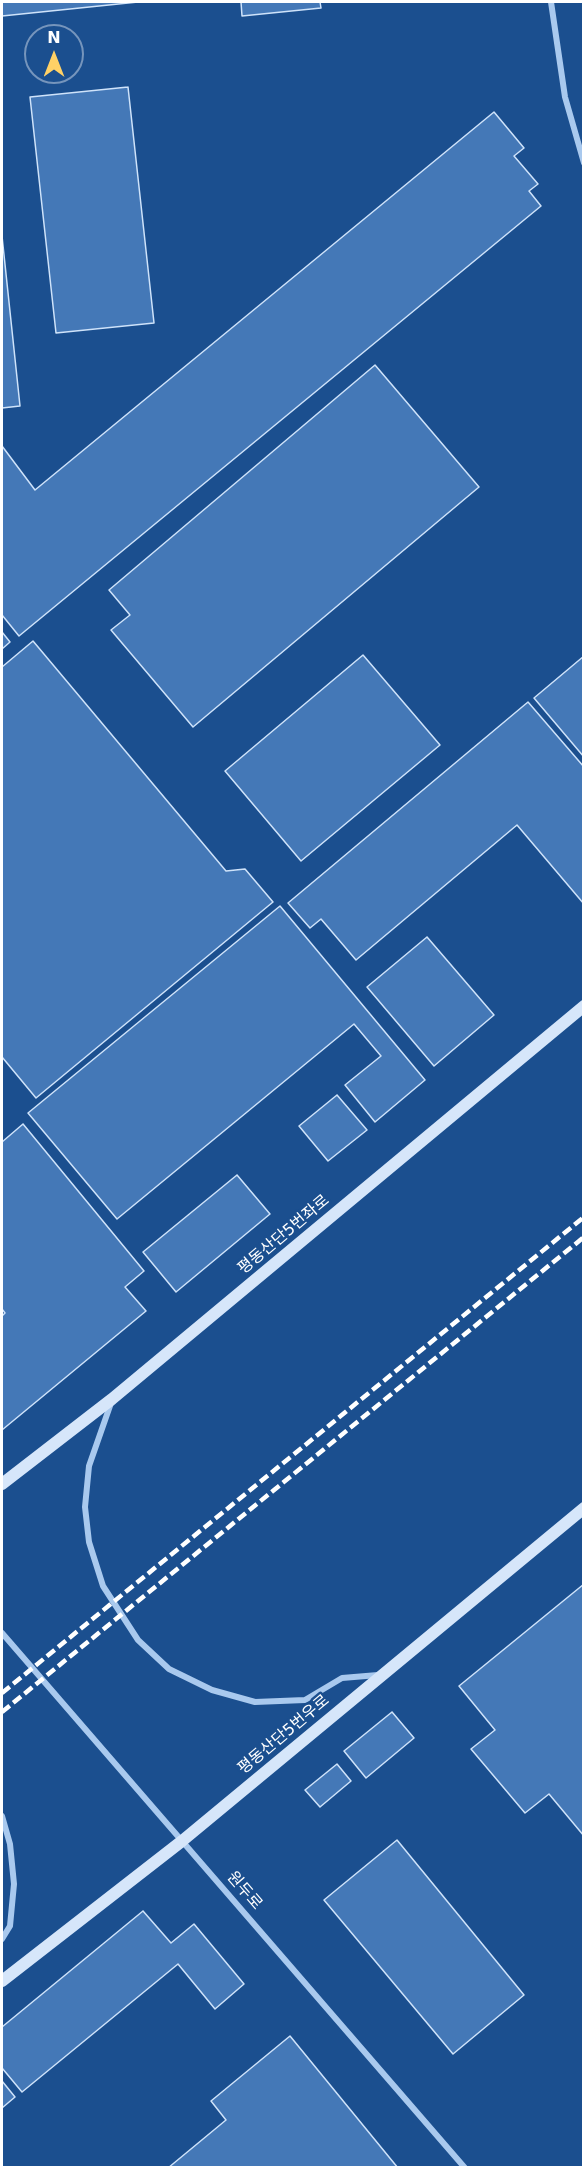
<!DOCTYPE html>
<html>
<head>
<meta charset="utf-8">
<style>
  body { margin:0 }
  #map { position:relative; width:585px; height:2169px; overflow:hidden; background:#1b4f8f; font-family:"DejaVu Sans",sans-serif }
  canvas { display:block }
  .frame { position:absolute; inset:0; border:3px solid #fff; pointer-events:none }
  .north { position:absolute; left:24px; top:24px; width:60px; height:60px; box-sizing:border-box; background:#1b4f8f; border:2px solid #7695bc; border-radius:50%; rotate:0deg; font-size:16px; font-weight:700; line-height:24px; text-align:center; color:#fff }
  .north::after { content:''; display:block; margin:auto; width:21px; height:27px; background:#ffd166; clip-path:polygon(50% 0,100% 100%,50% 72%,0 100%) }
</style>
</head>
<body>
<div id="map">
<canvas width="585" height="2169"></canvas>
<div class="frame"></div>
<div class="north">N</div>
</div>
<script>
const g = document.querySelector('canvas').getContext('2d');
g.lineJoin = 'round';
function paint(path, color) { g.fillStyle = color; g.fill(path, 'evenodd'); }
const shape = rows => new Path2D(rows.map(r => 'M' + r).join(''));
function strokePath(path, color, width, dash) { g.strokeStyle = color; g.lineWidth = width; g.lineCap = dash ? 'butt' : 'round'; g.setLineDash(dash || []); g.stroke(path); }
function write(font, color, halo, rows, align = 'center') {
  g.font = font + ' "DejaVu Sans","Noto Sans KR",sans-serif'; g.lineWidth = 5; g.setLineDash([]); g.textBaseline = 'middle'; g.strokeStyle = halo; g.fillStyle = color; for (const [text, x, y, turn = 0] of rows) {
    g.save(); g.translate(x, y); g.rotate((+turn || 0) * Math.PI / 180); g.textAlign = isNaN(turn) ? turn : align; if (halo) g.strokeText(text, 0, 0); g.fillText(text, 0, 0); g.restore();
  }
}
const building = shape([
  [2,2,138,2,2,16,2,2],
  [241,2,320,2,321,8,242,16,241,2],
  [128,87,154,323,56,333,30,97,128,87],
  [494,112,524,148,514,156,538,184,529,191,541,206,19,636,2,615,2,446,35,490,494,112],
  [2,236,20,406,2,408,2,236],
  [375,365,479,487,193,727,111,630,130,615,109,590,375,365],
  [2,632,10,642,2,649,2,632],
  [33,641,226,871,245,869,273,902,36,1098,2,1057,2,667,33,641],
  [363,655,440,745,301,861,225,771,363,655],
  [584,656,584,757,534,698,584,656],
  [528,702,584,767,584,904,517,825,356,960,321,919,310,928,288,903,528,702],
  [280,906,425,1080,375,1122,345,1085,381,1056,354,1024,117,1219,28,1113,280,906],
  [427,937,494,1015,434,1066,367,987,427,937],
  [337,1095,367,1130,328,1161,299,1126,337,1095],
  [23,1124,144,1271,125,1287,146,1311,2,1430,2,1316,5,1313,2,1309,2,1142,23,1124],
  [237,1175,270,1214,176,1292,143,1252,237,1175],
  [584,1584,584,1836,549,1794,525,1813,471,1749,495,1730,459,1686,584,1584],
  [392,1712,414,1738,366,1778,344,1751,392,1712],
  [337,1764,351,1781,320,1807,305,1790,337,1764],
  [397,1840,524,1995,453,2054,324,1900,397,1840],
  [143,1911,171,1943,194,1924,244,1984,215,2009,178,1964,22,2092,2,2068,2,2027,143,1911],
  [290,2036,398,2168,168,2168,226,2120,211,2101,290,2036],
  [2,2081,15,2097,2,2108,2,2081]
]);
paint(building, '#4478b7');
strokePath(building, '#cfe3fa', 1.5);
strokePath(shape([
  [551,2,565,97,584,163],
  [111,1403,89,1466,85,1507,89,1542,103,1586,138,1640,169,1669,212,1690,255,1702,305,1700,342,1678,378,1675],
  [2,1633,465,2168],
  [2,1816,10,1844,14,1884,10,1926,2,1939]
]), '#a9c9ee', 6);
strokePath(shape([
  [2,1484,112,1399,584,1006],
  [2,1981,182,1841,584,1508]
]), '#d6e6fa', 12);
strokePath(shape([
  [2,1693,584,1217],
  [2,1712,584,1237]
]), '#fff', 4.5, [10, 4.5]);
write('16px', '#fff', '#1b4f8f', [
  ["평동산단5번좌로",284,1235,-40],
  ["평동산단5번우로",284,1735,-40],
  ["원두로",244,1891,49]
]);
</script>
</body>
</html>
